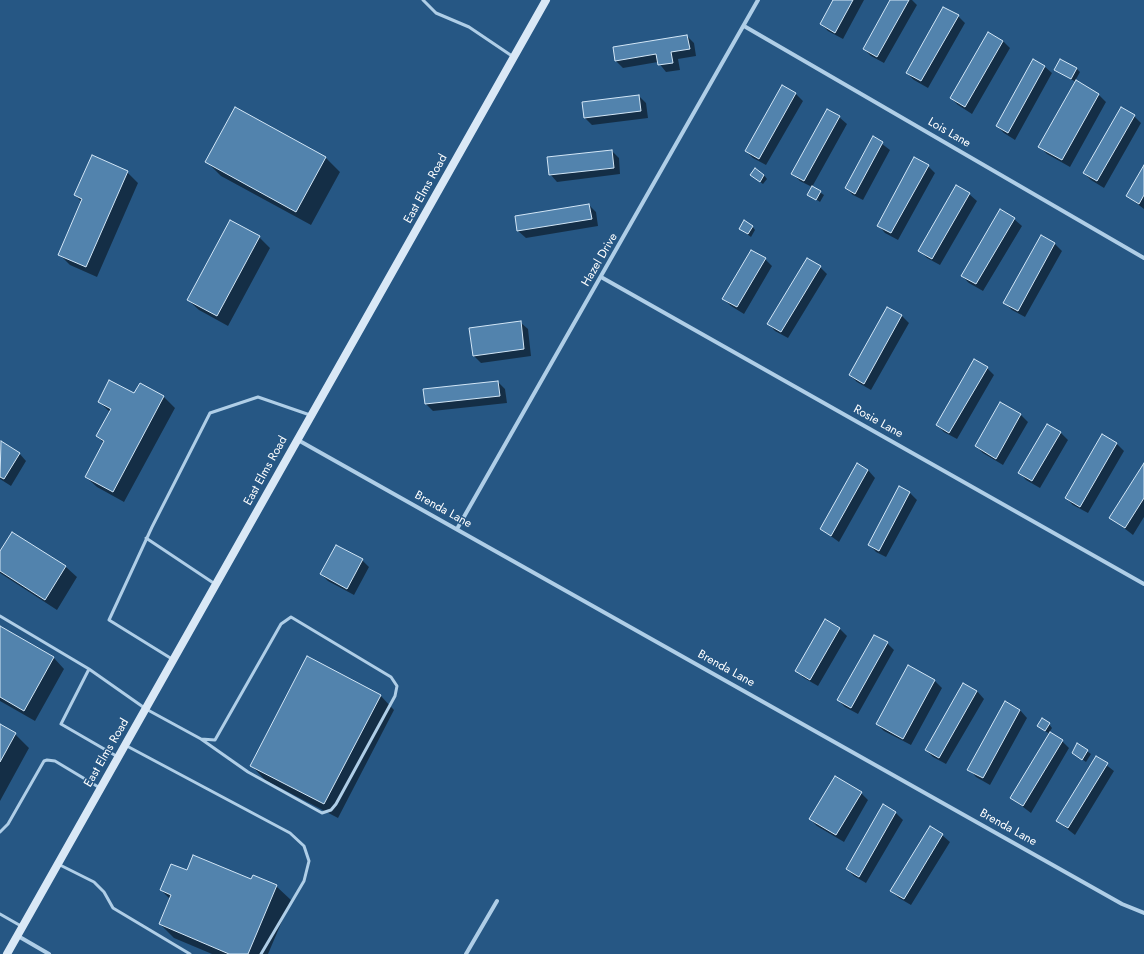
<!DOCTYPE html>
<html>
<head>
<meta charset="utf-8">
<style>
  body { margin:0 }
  canvas { display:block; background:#265784 }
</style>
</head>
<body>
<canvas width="1144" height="954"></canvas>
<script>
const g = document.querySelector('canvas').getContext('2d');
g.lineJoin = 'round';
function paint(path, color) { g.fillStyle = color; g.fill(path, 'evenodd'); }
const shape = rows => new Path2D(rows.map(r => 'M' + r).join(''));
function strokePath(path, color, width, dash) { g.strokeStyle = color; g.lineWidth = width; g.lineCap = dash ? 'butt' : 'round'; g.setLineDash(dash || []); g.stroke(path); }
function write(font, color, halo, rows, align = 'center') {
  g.font = font + ' Jost,sans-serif'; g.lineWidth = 3; g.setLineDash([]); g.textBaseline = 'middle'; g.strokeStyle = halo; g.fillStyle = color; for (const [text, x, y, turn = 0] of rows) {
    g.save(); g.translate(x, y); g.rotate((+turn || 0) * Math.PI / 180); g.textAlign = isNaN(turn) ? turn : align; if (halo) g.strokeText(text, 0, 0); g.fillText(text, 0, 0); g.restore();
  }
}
paint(shape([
  [834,0,864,0,843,39,828,31,821,24],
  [892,0,912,0,917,5,884,63,871,56,864,49],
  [958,16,965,23,928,88,914,80,907,73],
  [687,36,694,43,696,56,678,59,680,70,666,72,658,62,623,68,616,61],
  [1003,41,1010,48,972,114,958,105,951,98],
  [1044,66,1052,73,1015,140,1004,133,997,126],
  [1077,69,1080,72,1075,81,1099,95,1106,102,1070,167,1047,154,1039,146,1076,82,1055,70],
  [783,86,796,94,803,101,766,165,753,158,746,151],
  [639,96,646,103,648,118,592,125,585,118],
  [236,108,326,158,340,172,311,225,221,176,206,161],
  [827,110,839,117,847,124,812,187,824,195,820,202,808,194,812,187,800,181,793,174],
  [1134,116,1141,123,1104,188,1091,180,1084,173],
  [873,137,890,150,863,200,853,195,846,188],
  [612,151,619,158,620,174,557,182,550,174],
  [928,166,935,173,898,240,885,233,878,225],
  [1144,167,1144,209,1127,196],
  [127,172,138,183,97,277,70,265,59,254,82,202,75,195],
  [751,175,764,175,767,179,763,184],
  [969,194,977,201,940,265,927,258,919,250],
  [589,205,596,212,598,226,526,238,518,231],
  [1014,219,1022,226,983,291,969,283,962,276],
  [752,226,755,230,751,237,740,229],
  [1041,236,1055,244,1062,251,1025,317,1012,310,1005,303],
  [259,237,270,248,228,326,199,310,188,300],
  [765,259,772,266,744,314,731,306,724,299],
  [820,267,827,274,788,338,775,331,768,323],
  [888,308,902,316,909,323,871,390,857,382,850,375],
  [520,322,528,329,531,356,481,363,473,355],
  [987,368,994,375,957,439,944,432,937,425],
  [498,382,505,389,507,403,433,411,426,404],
  [140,384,164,397,175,408,124,502,97,487,86,477,104,443,97,436,110,412,99,402,135,395],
  [1001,403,1021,415,1028,422,1003,465,983,453,976,446],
  [1047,425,1061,433,1068,440,1040,488,1026,480,1019,472],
  [1,443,19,453,26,461,11,486,0,479],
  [1116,443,1124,451,1088,513,1073,505,1066,498],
  [1144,465,1144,517,1133,535,1111,518],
  [868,470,875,478,839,542,821,529],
  [900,488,910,493,917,500,886,557,876,552,869,544],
  [12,533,66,567,77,577,57,610,0,573,0,553],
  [362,560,369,567,354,595,328,581,321,574],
  [0,627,54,658,64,669,35,721,0,701],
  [839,628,847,636,818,686,804,678,797,671],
  [887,643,894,650,858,714,845,707,838,700],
  [908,666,935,681,942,688,911,745,884,731,877,724],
  [977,691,984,699,946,764,933,757,926,750],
  [380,695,394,710,338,818,265,780,251,765],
  [1005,702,1020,710,1027,718,990,785,976,777,969,769],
  [1049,724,1052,728,1049,733,1062,741,1069,748,1031,813,1011,798,1050,734,1042,729],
  [0,726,15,734,29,748,0,801],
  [1078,745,1091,754,1086,762,1073,753],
  [1096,757,1114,771,1075,835,1057,821],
  [861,793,868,800,844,842,817,826,810,819],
  [896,813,903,820,866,883,854,876,847,869],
  [942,835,950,842,911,905,899,898,891,891],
  [187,871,252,880,276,886,291,900,268,954,212,954,174,938,160,924,170,899,161,890]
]), '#0007');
const building = shape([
  [833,0,853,0,835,33,820,24,833,0],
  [890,0,909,0,877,57,863,49,890,0],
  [943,7,959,15,921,81,906,73,943,7],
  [988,32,1003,41,965,107,950,98,988,32],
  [687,35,690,49,671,52,673,63,658,65,656,54,615,61,613,47,687,35],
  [1033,59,1045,66,1008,133,996,126,1033,59],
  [1060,59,1077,68,1071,79,1054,70,1060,59],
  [1076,80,1099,94,1062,160,1038,147,1076,80],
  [782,85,796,93,759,159,745,151,782,85],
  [639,95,641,111,584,118,582,102,639,95],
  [235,107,326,157,296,212,205,162,235,107],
  [1121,107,1135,115,1097,181,1083,173,1121,107],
  [827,109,840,116,804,181,791,174,827,109],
  [873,136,883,142,855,194,845,188,873,136],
  [612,150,614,168,549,175,547,157,612,150],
  [92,155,128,171,86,267,58,255,82,199,74,195,92,155],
  [914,157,929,165,891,233,877,226,914,157],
  [1144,165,1144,195,1139,204,1126,196,1144,165],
  [755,168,764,175,760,182,750,175,755,168],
  [956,185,970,193,932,259,918,251,956,185],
  [812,186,821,191,816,200,807,195,812,186],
  [589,204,592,219,517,231,515,216,589,204],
  [1000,209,1015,218,976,284,961,276,1000,209],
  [230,220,260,236,217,316,187,300,230,220],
  [744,220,753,226,748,234,739,229,744,220],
  [1041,235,1055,243,1018,311,1003,303,1041,235],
  [751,250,766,258,737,307,722,299,751,250],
  [807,258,821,266,781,332,767,324,807,258],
  [887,307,902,315,864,384,849,375,887,307],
  [521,321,524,349,473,356,469,328,521,321],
  [974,359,988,367,949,433,936,425,974,359],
  [109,380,134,393,140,383,164,396,113,492,85,477,104,441,96,436,111,409,98,402,109,380],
  [498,381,500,396,425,404,423,389,498,381],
  [1000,402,1021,414,996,459,975,446,1000,402],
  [1047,424,1061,432,1032,481,1018,473,1047,424],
  [1102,434,1117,443,1080,507,1065,498,1102,434],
  [1,441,20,453,4,479,0,477,1,441],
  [857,463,868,470,831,536,820,529,857,463],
  [1144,463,1144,498,1125,528,1109,518,1144,463],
  [899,486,910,492,879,551,868,545,899,486],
  [12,532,66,566,45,600,0,571,0,551,12,532],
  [336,545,363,559,347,589,320,574,336,545],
  [825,619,840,628,810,680,795,671,825,619],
  [0,626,54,657,24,711,0,697,0,626],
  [874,635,888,642,851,708,837,700,874,635],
  [307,656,381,695,324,804,250,766,307,656],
  [908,665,935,680,903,739,876,724,908,665],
  [963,683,977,691,939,758,925,750,963,683],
  [1005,701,1020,710,983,778,967,770,1005,701],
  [1042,718,1050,723,1045,731,1037,726,1042,718],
  [0,724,16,733,0,762,0,724],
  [1050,732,1063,740,1023,806,1010,798,1050,732],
  [1077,743,1088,750,1082,760,1072,753,1077,743],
  [1096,756,1108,763,1068,828,1056,821,1096,756],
  [835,776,862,792,836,835,809,819,835,776],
  [883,804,896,812,859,877,846,869,883,804],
  [930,826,943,834,904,899,890,891,930,826],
  [193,855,251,879,253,875,277,885,248,954,229,954,159,924,171,895,160,890,171,864,187,870,193,855]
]);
paint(building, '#5283ad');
strokePath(building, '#d2e6f6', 1);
strokePath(shape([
  [423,0,436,13,469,27,512,56],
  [146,538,215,584],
  [0,616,89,669],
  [172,659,109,620,152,527,210,413,258,397,310,415],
  [125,745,290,833,304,846,309,861,304,881,261,954],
  [118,757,61,724,89,669,146,709,201,739,215,740,281,624,291,617,391,677,397,686,395,696,336,804,331,810,322,813,248,772,201,739],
  [0,832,8,824,44,761,47,760,55,761,100,788],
  [58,864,94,882,104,892,113,908,190,954],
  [0,914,21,926]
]), '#afcee7', 3);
strokePath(shape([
  [744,26,1144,258],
  [601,277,1144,584],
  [298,440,1122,904,1144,913],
  [457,529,758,0],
  [18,936,49,954],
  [466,954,497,901]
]), '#afcee7', 4);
strokePath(shape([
  [7,954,546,0]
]), '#d9e8f6', 8);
write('12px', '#fff', '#265784', [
  ["Lois Lane",949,133,30],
  ["East Elms Road",426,189,-61],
  ["Hazel Drive",600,260,-60],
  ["Rosie Lane",878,422,29],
  ["East Elms Road",266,471,-61],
  ["Brenda Lane",443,510,29],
  ["Brenda Lane",726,669,29],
  ["East Elms Road",107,753,-60],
  ["Brenda Lane",1008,828,29]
]);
</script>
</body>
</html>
